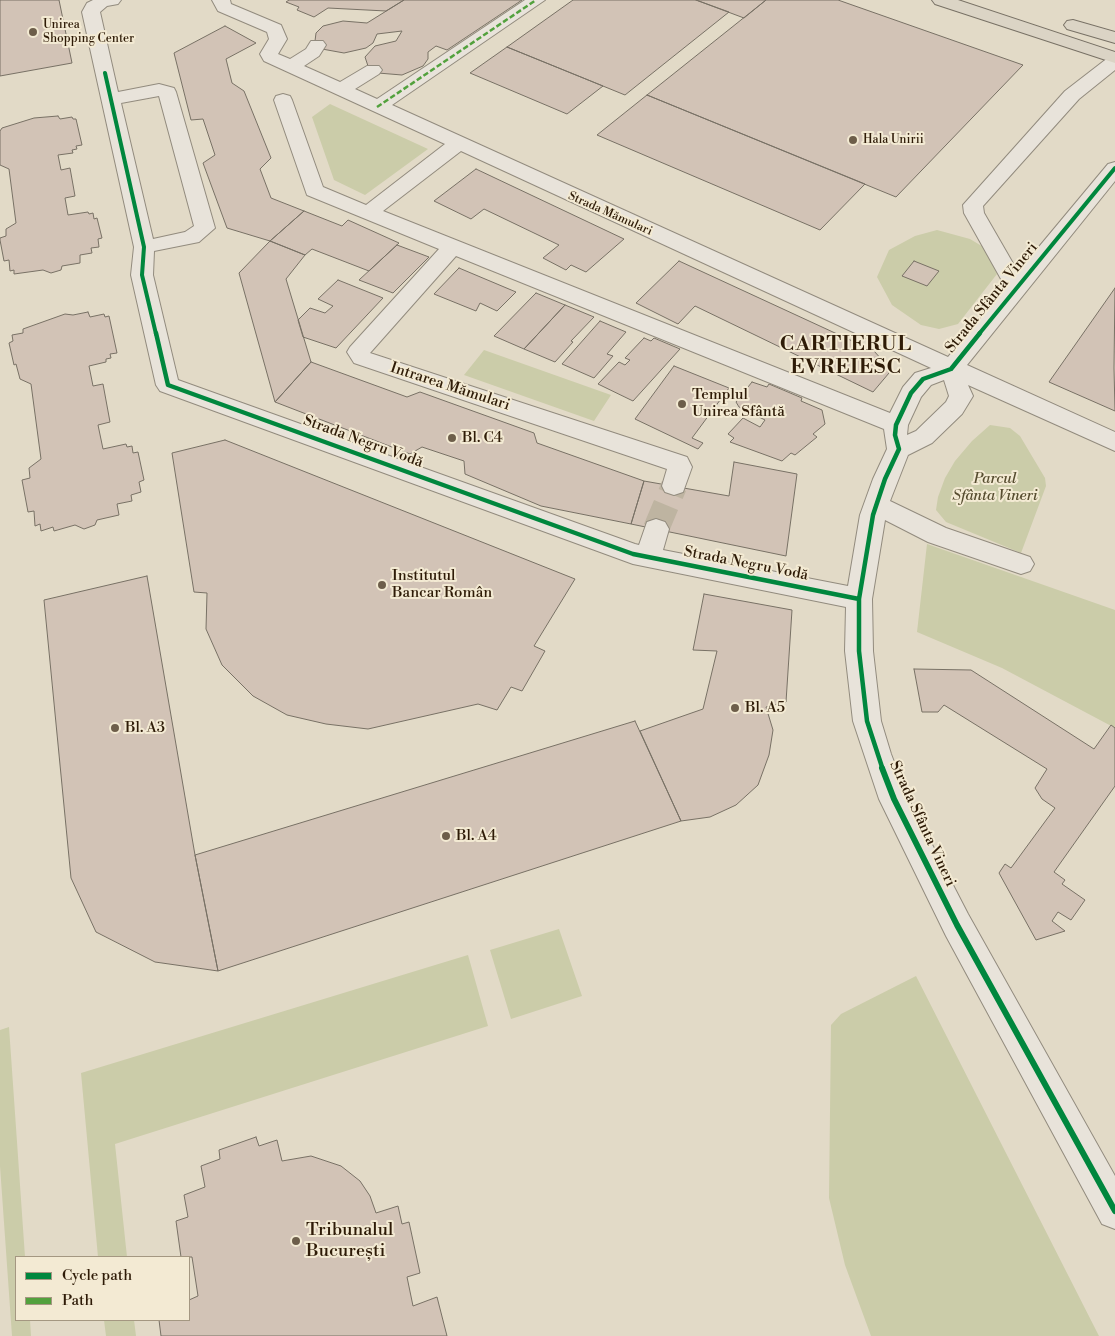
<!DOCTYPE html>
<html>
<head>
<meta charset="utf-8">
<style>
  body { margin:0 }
  #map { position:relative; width:1115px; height:1336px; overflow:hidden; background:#e2dac7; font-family:"Libre Bodoni",serif }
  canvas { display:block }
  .legend { position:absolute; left:15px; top:1256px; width:175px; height:65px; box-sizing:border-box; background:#f3ead3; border:1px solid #a49781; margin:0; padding:6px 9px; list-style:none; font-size:15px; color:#2e1b07 }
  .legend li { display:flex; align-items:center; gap:10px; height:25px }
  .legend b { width:25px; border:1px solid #a49781 }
</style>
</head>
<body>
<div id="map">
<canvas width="1115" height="1336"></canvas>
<ul class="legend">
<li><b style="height:6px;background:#00873e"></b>Cycle path</li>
<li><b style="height:6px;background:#52a13d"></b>Path</li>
</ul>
</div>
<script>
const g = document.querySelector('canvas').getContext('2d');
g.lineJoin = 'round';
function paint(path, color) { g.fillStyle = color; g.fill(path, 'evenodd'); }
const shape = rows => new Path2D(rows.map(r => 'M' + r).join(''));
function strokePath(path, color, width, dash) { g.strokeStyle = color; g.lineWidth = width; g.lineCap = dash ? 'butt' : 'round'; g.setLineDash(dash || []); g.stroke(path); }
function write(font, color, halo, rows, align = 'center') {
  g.font = font + ' "Libre Bodoni",serif'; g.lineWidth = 4; g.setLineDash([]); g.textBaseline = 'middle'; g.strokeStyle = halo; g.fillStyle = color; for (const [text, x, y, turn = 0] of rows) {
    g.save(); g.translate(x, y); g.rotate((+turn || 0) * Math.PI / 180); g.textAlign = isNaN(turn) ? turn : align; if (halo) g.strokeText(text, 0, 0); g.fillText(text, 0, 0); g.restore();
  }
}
paint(shape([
  [330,104,428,149,365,195,334,180,312,117],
  [937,230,970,239,985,248,997,274,958,324,939,329,921,325,892,305,877,277,889,250,915,236],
  [484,350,611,395,594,421,464,375],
  [990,425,1010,428,1020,436,1045,478,1046,486,1021,553,946,522,936,510,938,497,945,478,955,461,972,441],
  [927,544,1115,610,1115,728,1002,668,917,632],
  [559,929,582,996,511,1019,490,950],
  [468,955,488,1026,115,1144,127,1257,98,1257,81,1073],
  [916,976,1099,1336,871,1336,845,1265,829,1198,831,1025,841,1014],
  [9,1027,25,1257,16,1257,16,1320,30,1320,31,1336,12,1336,0,1166,0,1030],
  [104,1320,134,1320,136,1336,106,1336]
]), '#cbcca9');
const building = shape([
  [0,0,59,0,72,63,0,76,0,0],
  [289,0,404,0,386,11,328,8,314,17,297,10,299,7,286,2,289,0],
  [404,0,522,0,447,50,436,46,428,52,428,59,423,66,402,75,378,73,368,66,365,57,375,46,396,41,402,31,377,34,373,43,366,48,344,53,322,49,315,41,316,33,323,26,343,21,367,23,404,0],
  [573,0,696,0,729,12,625,95,507,47,573,0],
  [696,0,766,0,744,18,696,0],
  [766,0,838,0,1023,65,896,197,647,95,766,0],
  [225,26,256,43,226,59,232,83,244,91,271,158,260,169,271,198,304,211,270,241,227,228,203,163,215,155,203,119,191,120,174,53,225,26],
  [507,47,603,86,567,114,470,73,507,47],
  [647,95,865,184,820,230,597,135,647,95],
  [58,116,60,119,72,117,73,119,76,119,82,145,76,146,77,149,72,150,73,153,58,155,61,170,70,168,75,196,65,198,68,215,88,212,89,214,93,213,94,219,97,218,102,238,98,239,99,247,91,248,92,253,80,255,80,263,62,266,61,270,51,273,43,270,14,274,14,270,10,271,9,260,4,261,0,240,0,238,6,236,6,229,16,223,9,169,0,165,0,131,2,128,34,118,58,116],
  [476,169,624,239,586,272,571,265,566,270,543,258,559,245,484,209,471,219,434,201,476,169],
  [304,211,342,226,348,220,399,243,369,271,312,249,305,255,270,241,304,211],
  [270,241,305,255,286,279,311,362,275,402,239,273,270,241],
  [397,245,429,257,393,293,359,280,397,245],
  [679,261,874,351,883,361,889,373,873,392,695,306,678,324,636,303,679,261],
  [914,261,939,271,927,286,902,276,914,261],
  [459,268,516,292,497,311,480,303,476,311,434,294,459,268],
  [338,280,383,298,336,348,303,337,298,320,310,308,325,313,333,306,318,299,338,280],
  [1115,288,1114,368,1115,411,1049,382,1115,288],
  [536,293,565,305,524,349,494,336,536,293],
  [565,305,594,317,571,341,573,342,555,362,524,349,565,305],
  [88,312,90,317,104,314,105,317,109,316,117,353,110,354,111,358,106,359,106,362,89,366,93,386,103,384,110,422,98,425,103,449,126,444,127,447,132,446,133,453,138,452,144,480,139,482,141,492,131,495,132,501,117,504,119,515,97,520,95,525,84,529,75,525,54,531,53,527,41,531,40,524,35,526,34,511,28,512,22,480,30,478,29,468,41,459,31,384,20,379,16,364,14,365,9,343,13,341,12,335,23,333,23,329,65,314,73,315,88,312],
  [600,321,626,332,607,354,613,356,594,378,562,364,600,321],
  [644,338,651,341,654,338,680,349,633,401,598,384,619,362,625,365,630,360,625,358,644,338],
  [311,362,407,397,420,392,534,433,537,443,644,481,631,524,541,506,465,474,464,461,422,447,410,454,275,402,311,362],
  [674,366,729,388,692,438,703,443,698,449,635,419,674,366],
  [752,382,767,387,769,384,802,398,801,401,822,410,825,424,813,434,817,437,795,455,791,453,782,461,730,442,734,438,728,434,743,418,760,427,765,420,739,407,736,402,752,382],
  [225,440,575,579,534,646,545,651,522,691,511,687,497,710,478,704,368,729,326,724,287,715,253,696,222,665,206,629,207,593,194,592,172,453,225,440],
  [734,462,797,474,786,556,631,524,644,481,729,496,734,462],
  [147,576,195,855,218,971,155,962,96,932,71,878,44,600,147,576],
  [704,594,792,610,786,702,766,707,773,730,769,755,758,785,736,805,710,817,681,821,640,731,703,709,717,651,693,650,704,594],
  [914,669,971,670,1094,749,1111,725,1115,728,1115,786,1054,872,1065,880,1062,884,1085,900,1071,920,1058,912,1052,921,1065,931,1036,940,999,873,1005,864,1011,868,1055,808,1042,799,1035,788,1047,769,944,705,938,712,922,712,914,669],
  [635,721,681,821,218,971,195,855,635,721],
  [256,1137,259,1146,277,1140,282,1161,311,1156,341,1166,360,1181,370,1196,376,1213,398,1206,402,1224,409,1222,420,1273,407,1277,413,1306,437,1297,447,1336,161,1336,159,1320,189,1320,189,1300,198,1296,192,1257,181,1257,176,1221,188,1217,184,1195,205,1187,201,1166,220,1159,219,1150,256,1137]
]);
paint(building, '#d2c3b6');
strokePath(building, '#787165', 1);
strokePath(shape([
  [656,529,674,486]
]), '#beb4a1', 26, [26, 12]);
const minor = shape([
  [93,0,121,0,118,4,107,6,100,12,118,92,159,84,174,88,176,92,215,228,199,242,154,251,153,275,178,380,635,544,639,545,647,522,656,519,665,522,669,529,663,550,848,586,860,515,873,479,887,449,884,429,456,256,370,353,687,457,692,467,683,492,674,495,665,492,662,486,667,469,354,363,347,352,350,347,439,249,307,195,274,100,276,96,283,94,290,96,292,100,323,187,366,205,445,144,264,61,260,54,269,39,267,32,218,11,212,0,230,0,231,4,281,25,287,39,278,54,290,59,306,49,311,41,323,41,326,45,319,56,304,66,340,82,367,66,379,66,382,70,379,74,355,89,377,99,525,0,545,0,392,105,948,357,1006,288,964,213,963,205,1065,91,1109,57,1115,56,1115,70,1079,99,983,206,984,213,1018,272,1108,164,1115,162,1115,181,967,365,1115,432,1115,451,968,385,973,396,962,414,932,443,908,455,890,501,946,528,1030,557,1034,564,1030,571,1021,574,928,542,885,520,872,599,873,651,881,721,891,754,907,796,968,914,1115,1176,1115,1229,1102,1224,946,936,879,799,853,721,845,651,846,607,633,564,160,391,156,385,131,275,134,247,82,12,87,3,93,0],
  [159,96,194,226,185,232,153,239,121,103,159,96],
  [461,151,931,368,915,373,903,387,890,413,383,211,461,151],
  [944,380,949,396,946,402,916,431,907,435,908,425,921,397,931,385,944,380]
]);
const major = shape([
  [932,0,958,0,1115,52,1115,63,935,4,932,0],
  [1073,20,1115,32,1115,43,1067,29,1064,25,1067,21,1073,20]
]);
strokePath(minor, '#928b7e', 2);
strokePath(major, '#787165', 2);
paint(minor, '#e8e3da');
paint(major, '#dbd4c5');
strokePath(shape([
  [377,107,536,0]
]), '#52a13d', 2.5, [5.5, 2.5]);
strokePath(shape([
  [105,73,144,247,142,275,156,334],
  [979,334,1115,168]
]), '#00873e', 4);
strokePath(shape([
  [156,333,168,385,633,554,859,599],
  [883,770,867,721,859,651,859,599,873,515,885,479,899,449,895,435,896,425,911,393,923,379,951,369,980,333]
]), '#00873e', 4.5);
strokePath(shape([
  [882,768,894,799,957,925,1115,1211]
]), '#00873e', 6);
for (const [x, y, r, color] of [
  [33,32,5,"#6d5e4a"],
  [853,140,5,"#6d5e4a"],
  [682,404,5,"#6d5e4a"],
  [452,438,5,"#6d5e4a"],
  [382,585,5,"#6d5e4a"],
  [735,708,5,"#6d5e4a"],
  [115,728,5,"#6d5e4a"],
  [446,836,5,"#6d5e4a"],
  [296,1241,5,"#6d5e4a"]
]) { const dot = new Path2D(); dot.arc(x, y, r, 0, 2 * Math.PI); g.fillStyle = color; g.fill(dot); strokePath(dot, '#f3ead3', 2); }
write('12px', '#2e1b07', '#f3ead3', [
  ["Unirea",43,25],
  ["Shopping Center",43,39],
  ["Hala Unirii",863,140]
], 'left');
write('12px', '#2e1b07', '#f3ead3', [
  ["Strada Mămulari",610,214,24]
]);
write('15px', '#2e1b07', '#f3ead3', [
  ["Strada Sfânta Vineri",992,298,-51],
  ["Intrarea Mămulari",450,387,18],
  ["Strada Negru Vodă",363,442,20],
  ["Strada Negru Vodă",746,564,11],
  ["Strada Sfânta Vineri",922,824,65]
]);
write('15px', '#2e1b07', '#f3ead3', [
  ["Templul",692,395],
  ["Unirea Sfântă",692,412],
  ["Bl. C4",462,438],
  ["Institutul",392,576],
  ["Bancar Român",392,593],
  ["Bl. A5",745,708],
  ["Bl. A3",125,728],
  ["Bl. A4",456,836]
], 'left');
write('italic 15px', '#574d30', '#f3ead3', [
  ["Parcul",995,479],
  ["Sfânta Vineri",995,496]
]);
write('18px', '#2e1b07', '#f3ead3', [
  ["Tribunalul",306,1231],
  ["București",306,1252]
], 'left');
g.letterSpacing = '1px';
write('bold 20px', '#2e1b07', '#f3ead3', [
  ["CARTIERUL",846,345],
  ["EVREIESC",846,368]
]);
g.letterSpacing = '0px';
</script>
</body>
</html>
